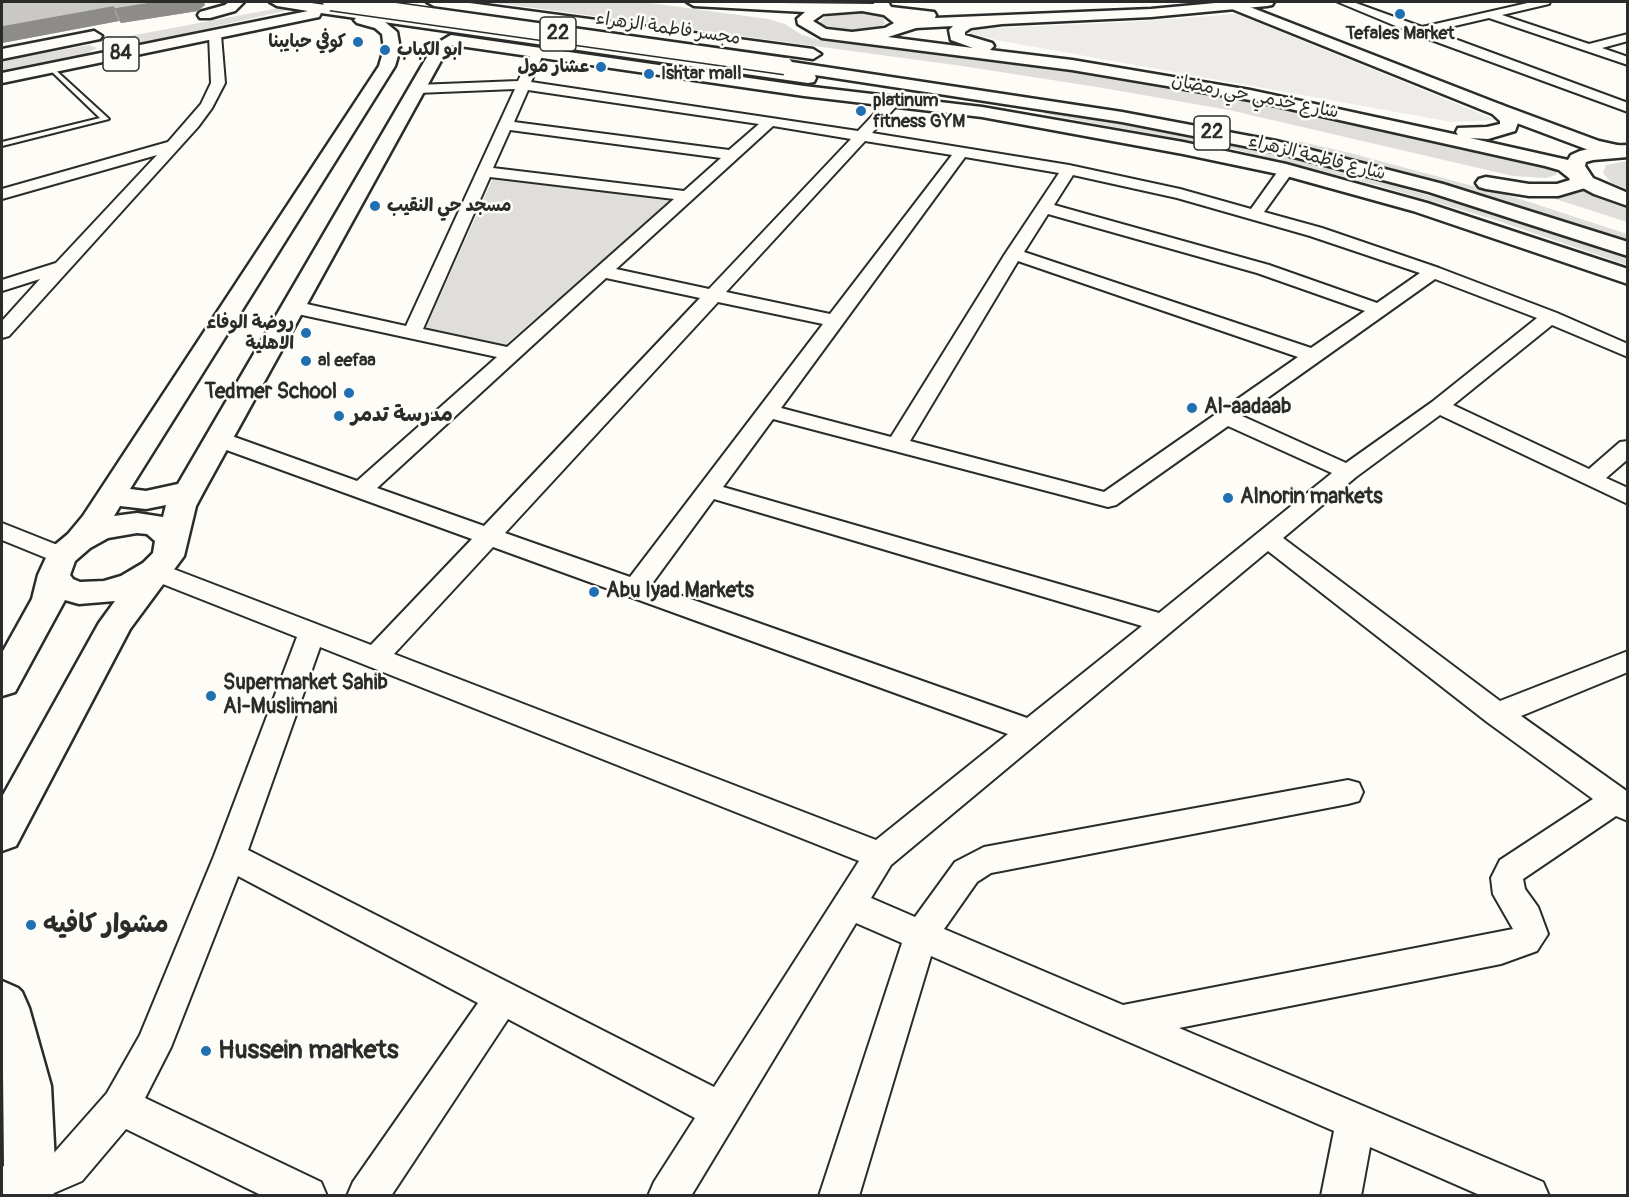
<!DOCTYPE html>
<html>
<head>
<meta charset="utf-8">
<style>
  body { margin:0 }
  #map { position:relative; width:1629px; height:1197px; overflow:hidden; background:#fdfcf7; font-family:Pangolin,sans-serif }
  canvas { display:block }
  .frame { position:absolute; inset:0; border:3px solid #2b2b2b; pointer-events:none }
</style>
</head>
<body>
<div id="map">
<canvas width="1629" height="1197"></canvas>
<div class="frame"></div>
</div>
<script>
const g = document.querySelector('canvas').getContext('2d');
g.lineJoin = 'round';
function paint(path, color) { g.fillStyle = color; g.fill(path, 'evenodd'); }
const shape = rows => new Path2D(rows.map(r => 'M' + r).join(''));
function strokePath(path, color, width, dash) { g.strokeStyle = color; g.lineWidth = width; g.lineCap = dash ? 'butt' : 'round'; g.setLineDash(dash || []); g.stroke(path); }
function write(font, color, halo, rows, align = 'center') {
  g.font = font + ' Pangolin,"Playpen Sans Arabic",sans-serif'; g.lineWidth = 5; g.setLineDash([]); g.textBaseline = 'middle'; g.strokeStyle = halo; g.fillStyle = color; for (const [text, x, y, turn = 0] of rows) {
    g.save(); g.translate(x, y); g.rotate((+turn || 0) * Math.PI / 180); g.textAlign = isNaN(turn) ? turn : align; if (halo) g.strokeText(text, 0, 0); g.fillText(text, 0, 0); g.restore();
  }
}
paint(shape([
  [1237,14,1496,120,1452,122,996,40,965,32,971,29,1130,22]
]), '#edece8');
paint(shape([
  [490,2,643,2,768,19,785,24,802,35,819,40,1171,85,1234,96,1477,147,1558,171,1556,175,1546,178,1513,176,1229,110,1097,87,962,66],
  [279,8,286,8,289,10,133,45,132,41,119,38],
  [859,11,883,17,885,24,873,30,852,32,832,29,821,23,821,20,829,14],
  [89,45,97,48,84,55,2,71,2,61],
  [1047,111,1179,133,1309,162,1500,215,1627,259,1627,265,1492,219,1383,187,1234,149,1044,114],
  [1269,138,1302,142,1354,154,1514,197,1627,234,1627,242,1426,179],
  [1627,161,1628,161,1627,190,1612,183,1603,173,1606,165],
  [493,178,673,199,505,345,425,330],
  [1584,190,1627,207,1627,222,1540,194,1565,195]
]), '#dfdeda');
const service = shape([
  [51,66,109,119,2,146,2,142,100,118,49,69,51,66]
]);
const minor = shape([
  [1338,2,1353,2,1422,27,1532,2,1550,2,1549,4,1502,15,1589,44,1628,34,1628,41,1602,48,1628,57,1628,65,1489,18,1433,31,1628,103,1628,112,1415,34,1338,2],
  [215,31,221,35,225,83,212,108,198,127,9,336,2,338,2,321,40,279,2,291,2,280,56,263,157,155,2,199,2,189,168,142,201,104,211,83,209,35,215,31],
  [538,48,544,52,531,82,858,131,890,97,895,96,902,100,872,133,1069,165,1180,189,1251,209,1281,167,1291,167,1294,170,1264,212,1322,228,1439,268,1557,313,1628,344,1628,357,1552,325,1453,405,1589,469,1620,442,1628,441,1628,459,1606,478,1628,488,1628,504,1440,415,1356,477,1283,538,1500,701,1628,651,1628,672,1521,716,1628,792,1628,821,1616,816,1523,879,1525,889,1538,907,1548,934,1537,951,1501,964,1179,1028,1543,1182,1549,1196,1482,1196,1370,1147,1361,1196,1321,1196,1334,1131,931,956,859,1196,819,1196,902,943,856,923,691,1196,648,1196,654,1182,695,1118,508,1019,391,1196,347,1196,353,1182,478,1003,238,876,171,1047,145,1098,321,1182,327,1196,263,1196,126,1129,82,1181,47,1196,15,1196,10,1183,16,1169,54,1153,107,1093,140,1035,214,856,297,637,145,577,142,571,145,565,154,563,163,565,371,645,472,539,210,444,207,439,210,434,218,432,226,434,357,481,497,357,293,313,286,311,284,307,286,303,293,301,406,326,515,89,417,93,410,89,417,85,518,81,532,52,538,48],
  [528,90,759,124,729,150,514,122,528,90],
  [773,126,851,139,709,289,616,269,773,126],
  [510,130,721,158,684,191,493,168,510,130],
  [865,141,952,155,830,314,726,292,865,141],
  [965,157,1059,173,1005,254,891,437,781,408,965,157],
  [1073,175,1177,198,1310,236,1420,273,1377,303,1269,265,1054,205,1073,175],
  [490,177,674,199,507,347,423,329,490,177],
  [1048,214,1257,273,1365,311,1311,348,1024,252,1048,214],
  [1018,261,1298,357,1104,492,910,441,1018,261],
  [606,278,700,298,484,526,377,488,606,278],
  [1435,279,1537,318,1432,402,1346,463,1242,416,1435,279],
  [718,302,823,324,630,577,505,533,718,302],
  [773,419,1108,507,1116,505,1228,426,1332,473,1159,613,723,487,773,419],
  [714,499,1142,626,1027,718,651,585,714,499],
  [493,547,1008,734,876,840,394,654,493,547],
  [1268,551,1487,722,1593,799,1500,860,1491,878,1493,894,1513,929,1123,1005,944,929,977,882,991,873,1348,804,1359,801,1363,792,1359,783,1348,780,984,847,955,862,915,917,871,898,891,865,1268,551],
  [320,647,859,861,714,1087,248,850,320,647],
  [2,523,70,550,73,556,70,562,61,564,2,540,2,523]
]);
const tertiary = shape([
  [1237,2,1502,105,1599,141,1626,147,1628,153,1619,157,1586,149,1490,113,1232,9,1230,6,1232,3,1237,2]
]);
const secondary = shape([
  [362,15,385,22,397,32,400,49,395,66,130,489,146,491,178,484,434,45,451,35,804,86,982,107,1183,142,1286,164,1427,203,1628,269,1628,284,1413,211,1283,175,1183,154,982,117,804,96,453,45,448,48,204,491,196,506,184,556,130,629,16,846,2,851,2,797,99,623,115,601,79,604,65,600,15,692,2,696,2,653,32,599,38,575,50,549,68,534,83,516,379,66,384,49,382,34,375,28,357,23,354,20,357,17,362,15],
  [166,505,163,517,137,513,114,516,120,506,146,509,166,505],
  [137,533,147,534,155,541,153,553,143,563,121,576,104,581,80,582,73,579,70,575,75,561,90,548,108,538,137,533],
  [2,981,18,988,22,992,29,1008,51,1086,56,1183,53,1196,2,1196,2,1167,4,1166,2,981]
]);
const primary = shape([
  [687,2,874,4,874,2,888,2,891,7,934,12,936,15,935,18,1151,9,1226,2,1274,2,1272,5,1267,6,1151,17,1002,24,971,28,965,32,965,35,992,43,994,46,990,50,1072,60,1250,90,1458,135,1456,132,1458,128,1487,127,1500,124,1500,121,1487,109,1490,105,1496,104,1502,105,1519,120,1515,131,1488,139,1470,138,1568,160,1571,155,1580,151,1601,146,1628,145,1628,157,1593,160,1586,162,1585,166,1593,178,1628,193,1628,206,1594,194,1579,186,1559,170,1545,166,1250,100,1072,70,822,38,798,24,797,19,805,12,694,6,687,2],
  [862,11,884,15,894,23,885,28,852,32,826,29,813,21,823,14,862,11],
  [953,26,949,30,951,40,973,48,888,37,916,28,953,26]
]);
const trunk = shape([
  [229,2,244,2,235,11,210,18,200,18,198,15,200,12,225,5,229,2],
  [270,2,304,2,779,69,777,66,779,62,785,61,1122,112,1276,141,1443,184,1628,242,1628,256,1429,192,1275,152,1122,122,815,75,816,78,814,82,808,83,321,13,319,17,314,18,2,83,2,73,308,11,277,6,270,2],
  [427,2,462,2,813,49,821,54,813,59,434,6,427,2],
  [94,31,102,36,100,39,2,59,2,49,94,31],
  [1577,167,1584,169,1587,173,1590,179,1588,184,1585,188,1558,196,1529,196,1486,189,1479,187,1476,183,1479,179,1486,177,1529,184,1557,184,1570,180,1567,173,1570,169,1577,167]
]);
strokePath(service, '#2b2b2b', 4);
strokePath(minor, '#2b2b2b', 4);
strokePath(tertiary, '#2b2b2b', 5);
strokePath(secondary, '#2b2b2b', 5);
strokePath(primary, '#2b2b2b', 5);
strokePath(trunk, '#2b2b2b', 5);
paint(service, '#fdfcf7');
paint(minor, '#fdfcf7');
paint(tertiary, '#fdfcf7');
paint(secondary, '#fdfcf7');
paint(primary, '#fdfcf7');
paint(trunk, '#fdfcf7');
const trunkBridge = shape([
  [331,2,785,66]
]);
strokePath(trunkBridge, '#2b2b2b', 19, []);
strokePath(trunkBridge, '#fdfcf7', 16);
paint(shape([
  [2,2,205,5,198,11,121,23,119,21,2,43]
]), '#adaca9');
paint(shape([
  [159,2,204,2,205,5,198,11,121,23,115,9],
  [113,7,119,21,2,43,2,27]
]), '#8d8c89');
const building = shape([
  [2,2,159,2,115,9,113,7,2,27,2,2]
]);
paint(building, '#c9c8c4');
strokePath(building, '#8d8c89', 1.5);
for (const [x, y, r, color] of [
  [1400,14,6,"#1f6fb2"],
  [358,42,6,"#1f6fb2"],
  [385,50,6,"#1f6fb2"],
  [601,67,6,"#1f6fb2"],
  [649,74,6,"#1f6fb2"],
  [861,111,6,"#1f6fb2"],
  [375,206,6,"#1f6fb2"],
  [306,333,6,"#1f6fb2"],
  [306,361,6,"#1f6fb2"],
  [349,393,6,"#1f6fb2"],
  [1192,408,6,"#1f6fb2"],
  [339,416,6,"#1f6fb2"],
  [1228,498,6,"#1f6fb2"],
  [594,592,6,"#1f6fb2"],
  [211,696,6,"#1f6fb2"],
  [31,925,6,"#1f6fb2"],
  [206,1051,6,"#1f6fb2"]
]) { const dot = new Path2D(); dot.arc(x, y, r, 0, 2 * Math.PI); g.fillStyle = color; g.fill(dot); strokePath(dot, '#fdfcf7', 2); }
write('18px', '#2b2b2b', '#fdfcf7', [
  ["مجسر فاطمة الزهراء",668,29,8],
  ["شارع خدمي حي رمضان",1255,97,11],
  ["شارع فاطمة الزهراء",1317,158,14]
]);
write('bold 18px', '#2b2b2b', '#fdfcf7', [
  ["Tefales Market",1400,34,"center"],
  ["كوفي حبايبنا",346,42,"right"],
  ["ابو الكباب",397,50],
  ["عشار مول",589,67,"right"],
  ["Ishtar mall",661,74],
  ["platinum",873,101],
  ["fitness GYM",873,122],
  ["مسجد حي النقيب",387,206],
  ["روضة الوفاء",294,323,"right"],
  ["الاهلية",294,344,"right"],
  ["al eefaa",318,361]
], 'left');
for (const [x, y, w] of [
  [558,34,36],
  [121,54,36],
  [1212,133,36]
]) { const box = new Path2D(); box.roundRect(x - w / 2, y - 17, w, 34, 4.5); g.fillStyle = '#fdfcf7'; g.fill(box); strokePath(box, '#2b2b2b', 1.5); }
write('bold 20px', '#2b2b2b', null, [
  ["22",558,34],
  ["84",121,54],
  ["22",1212,133]
]);
write('bold 21px', '#2b2b2b', '#fdfcf7', [
  ["Tedmer School",337,393,"right"],
  ["Al-aadaab",1204,408],
  ["مدرسة تدمر",351,416],
  ["Alnorin markets",1240,498],
  ["Abu Iyad Markets",606,592],
  ["Supermarket Sahib",223,684],
  ["Al-Muslimani",223,708]
], 'left');
write('bold 26px', '#2b2b2b', '#fdfcf7', [
  ["مشوار كافيه",43,925],
  ["Hussein markets",218,1051]
], 'left');
</script>
</body>
</html>
